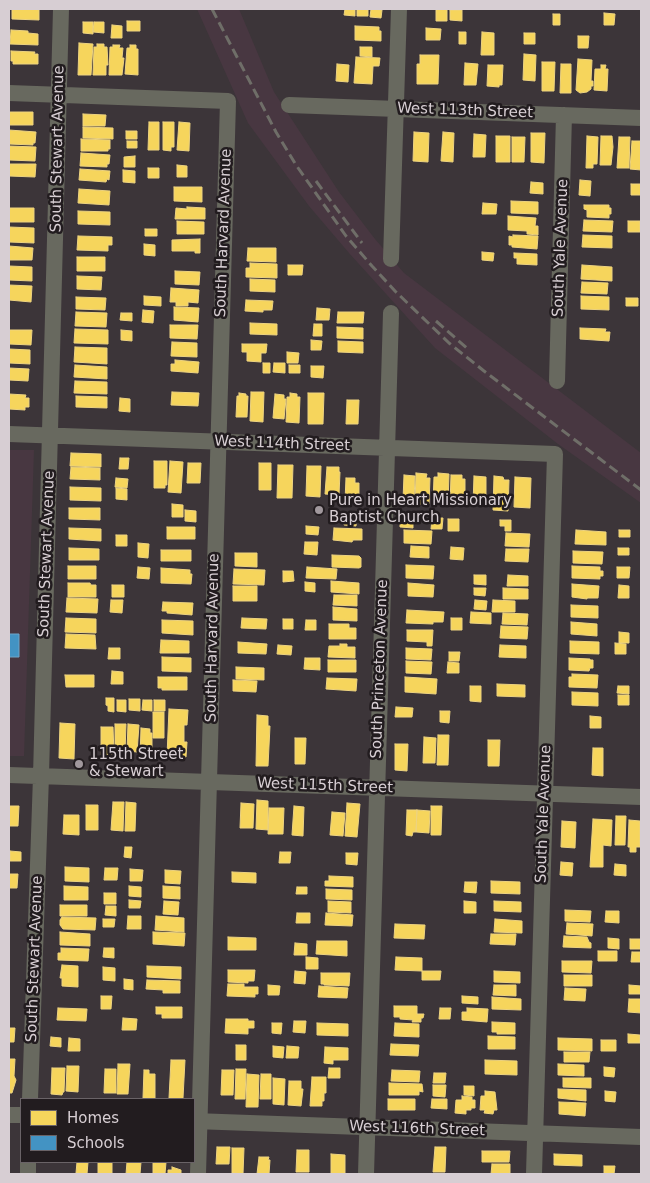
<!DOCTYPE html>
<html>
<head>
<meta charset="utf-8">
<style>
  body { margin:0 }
  #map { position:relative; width:650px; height:1183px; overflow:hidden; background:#3c3539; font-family:"DejaVu Sans",sans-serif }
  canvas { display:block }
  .frame { position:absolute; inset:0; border:10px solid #d7ced3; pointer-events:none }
  .legend { position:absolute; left:20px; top:1098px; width:175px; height:65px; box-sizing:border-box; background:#221c1f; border:1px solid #6a6367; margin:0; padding:6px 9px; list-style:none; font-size:15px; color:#d7ced3 }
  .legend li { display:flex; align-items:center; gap:10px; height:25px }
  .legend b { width:25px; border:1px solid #6a6367 }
</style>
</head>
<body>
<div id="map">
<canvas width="650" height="1183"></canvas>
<div class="frame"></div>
<ul class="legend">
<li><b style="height:14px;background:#f6d55c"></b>Homes</li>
<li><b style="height:14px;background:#4393c3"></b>Schools</li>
</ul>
</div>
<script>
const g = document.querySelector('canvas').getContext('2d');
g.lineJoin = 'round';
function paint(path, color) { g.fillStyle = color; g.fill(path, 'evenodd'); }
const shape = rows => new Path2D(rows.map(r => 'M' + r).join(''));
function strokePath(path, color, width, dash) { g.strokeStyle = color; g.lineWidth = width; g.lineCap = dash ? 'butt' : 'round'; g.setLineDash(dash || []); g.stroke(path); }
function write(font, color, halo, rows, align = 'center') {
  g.font = font + ' "DejaVu Sans",sans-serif'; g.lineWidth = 5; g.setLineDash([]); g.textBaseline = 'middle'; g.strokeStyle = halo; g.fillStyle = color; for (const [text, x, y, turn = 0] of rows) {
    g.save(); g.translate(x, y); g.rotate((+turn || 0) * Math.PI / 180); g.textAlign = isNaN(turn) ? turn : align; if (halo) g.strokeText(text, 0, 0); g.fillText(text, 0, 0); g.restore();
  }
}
paint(shape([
  [197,9,239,9,274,92,339,192,375,239,404,273,641,453,641,503,558,444,435,348,349,253,309,206,248,123],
  [9,450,34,450,24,756,9,756]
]), '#483741');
const homes = shape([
  [12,9,39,9,39,20,12,19,12,9],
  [345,9,355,9,355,16,344,15,345,9],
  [357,9,368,9,368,16,357,16,357,9],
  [371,9,382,10,381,18,370,17,371,9],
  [436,9,447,9,447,21,436,21,436,9],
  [450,10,462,10,462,21,450,20,450,10],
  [604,13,615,14,614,25,604,25,604,13],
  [553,14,560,14,560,25,553,25,553,14],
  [127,21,140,21,140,31,127,31,127,21],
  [83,22,93,22,93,34,83,33,83,22],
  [94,22,104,22,104,33,93,32,94,22],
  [112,25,122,26,122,38,111,38,112,25],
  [355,26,379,27,379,31,381,31,381,41,355,40,355,26],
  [426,28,441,29,440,40,426,40,426,28],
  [11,30,28,31,28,33,38,34,38,45,10,44,11,30],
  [459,32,466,32,466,44,459,44,459,32],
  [482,32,494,33,494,55,481,55,482,32],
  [524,33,535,33,535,44,524,44,524,33],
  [578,36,589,36,588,48,578,48,578,36],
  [79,43,93,44,91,75,78,75,79,43],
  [97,44,104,44,104,47,107,47,108,65,106,65,106,75,93,75,94,47,97,47,97,44],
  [113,45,120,45,119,48,123,48,122,58,124,58,122,75,109,75,110,47,113,47,113,45],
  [130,45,136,45,136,49,138,49,138,75,125,74,127,48,130,48,130,45],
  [360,47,372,47,372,57,360,56,360,47],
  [11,51,35,52,34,54,38,54,38,64,13,64,13,61,11,61,11,51],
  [524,54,536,55,535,81,523,80,524,54],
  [420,55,439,55,438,84,417,84,417,64,420,64,420,55],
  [356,57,380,58,379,66,373,66,372,84,354,83,356,57],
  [578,59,592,60,591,81,593,81,593,86,591,86,591,89,587,92,580,93,576,90,578,59],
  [542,62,555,62,554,91,542,91,542,62],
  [465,63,478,64,476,85,464,85,465,63],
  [337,64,349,65,348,82,336,81,337,64],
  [561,64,571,64,571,93,560,93,561,64],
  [488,65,503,65,502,85,499,85,499,87,487,86,488,65],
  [601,65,606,65,605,69,608,69,607,91,594,90,595,69,601,69,601,65],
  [9,112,33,112,33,125,9,125,9,112],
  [83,114,106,115,105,126,83,126,83,114],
  [149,122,159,122,159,150,148,150,149,122],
  [163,122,174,122,174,147,171,147,171,151,163,150,163,122],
  [179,122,190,123,189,151,177,150,179,122],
  [83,127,113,128,113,139,83,138,83,127],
  [9,130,36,132,35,143,33,143,33,145,9,144,9,130],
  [126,131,137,131,137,139,126,139,126,131],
  [414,132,429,133,428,162,413,161,414,132],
  [443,132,454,133,453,162,441,161,443,132],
  [531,133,545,133,544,163,531,162,531,133],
  [474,134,486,135,485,157,473,157,474,134],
  [496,136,510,136,510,162,496,162,496,136],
  [587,136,598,137,597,164,593,164,593,168,586,168,587,136],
  [601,136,612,136,613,147,611,165,600,165,601,136],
  [512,137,525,137,524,162,512,162,512,137],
  [619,137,630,137,629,168,617,168,619,137],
  [81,139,110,140,110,149,108,149,108,151,81,151,81,139],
  [127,141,137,141,137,148,127,148,127,141],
  [632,141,641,141,641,170,630,169,632,141],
  [9,146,36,147,35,161,9,160,9,146],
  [81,153,110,155,109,164,107,164,107,167,80,166,81,153],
  [135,156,135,167,124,167,124,157,135,156],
  [9,164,36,164,35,177,9,176,9,164],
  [177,165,187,166,187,177,177,177,177,165],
  [148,168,159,168,159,178,148,178,148,168],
  [80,169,110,171,109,180,107,179,106,182,79,180,80,169],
  [123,170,135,171,135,183,123,182,123,170],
  [580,180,591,181,590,196,579,195,580,180],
  [531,182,543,183,543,194,530,193,531,182],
  [631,184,641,184,641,195,631,195,631,184],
  [174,187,202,187,202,202,174,201,174,187],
  [79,189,110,191,109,205,78,203,79,189],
  [511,201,538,202,538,214,511,213,511,201],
  [483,203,497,204,496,214,482,214,483,203],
  [584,205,609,205,609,208,611,208,611,214,609,214,609,218,587,217,587,210,584,209,584,205],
  [187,207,205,208,205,219,175,219,176,208,187,209,187,207],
  [9,208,34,208,34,222,9,222,9,208],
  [78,211,110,212,110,225,78,224,78,211],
  [508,216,536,218,535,226,538,226,538,235,527,234,527,231,508,230,508,216],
  [584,220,613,221,612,232,583,231,584,220],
  [177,221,204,222,204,234,177,234,177,221],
  [628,221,640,221,640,232,628,232,628,221],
  [9,227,34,228,34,243,9,242,9,227],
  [145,229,157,229,157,236,145,236,145,229],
  [513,235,538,236,537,249,512,247,512,245,509,245,509,236,513,237,513,235],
  [583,235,612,236,612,248,582,247,583,235],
  [78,236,112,237,112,245,108,245,108,251,77,250,78,236],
  [200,239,200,253,195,253,195,251,172,251,172,240,200,239],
  [144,244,155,245,155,256,144,255,144,244],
  [9,246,33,248,32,260,9,260,9,246],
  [248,248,276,248,276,262,247,261,248,248],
  [482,252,494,253,493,261,482,260,482,252],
  [514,253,537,254,537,265,517,264,517,258,514,258,514,253],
  [77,257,105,257,105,271,77,271,77,257],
  [250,263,277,264,277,278,246,277,246,268,250,268,250,263],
  [288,265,303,265,302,275,288,275,288,265],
  [582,265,612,267,612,281,581,279,582,265],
  [9,266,32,267,32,281,9,280,9,266],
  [175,271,200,272,199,285,175,284,175,271],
  [77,276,102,277,101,290,77,289,77,276],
  [250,279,275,280,275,292,250,291,250,279],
  [582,282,608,283,607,294,581,293,582,282],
  [9,285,32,286,31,302,9,300,9,285],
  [171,288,199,290,198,303,188,302,188,306,176,306,176,302,170,302,171,288],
  [144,296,161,297,161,306,144,305,144,296],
  [581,296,609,297,609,310,581,309,581,296],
  [76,297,106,298,105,310,76,309,76,297],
  [626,298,638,298,638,306,626,306,626,298],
  [246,300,273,301,272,310,263,310,263,312,245,311,246,300],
  [174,307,199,308,198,322,174,320,174,307],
  [317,308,330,309,329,320,316,320,317,308],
  [143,310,154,311,153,323,142,322,143,310],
  [76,312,107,313,106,327,75,326,76,312],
  [338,312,364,312,363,323,337,323,338,312],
  [121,313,132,313,132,321,120,320,121,313],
  [250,323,277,324,277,335,250,334,250,323],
  [314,324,322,324,322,336,313,336,314,324],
  [170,325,198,325,197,339,170,338,170,325],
  [337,327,363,328,363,339,337,338,337,327],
  [580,328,606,329,605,332,610,332,609,341,580,339,580,328],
  [75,329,108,330,108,344,74,343,75,329],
  [9,330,32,330,31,345,9,344,9,330],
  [121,330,132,331,132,341,121,340,121,330],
  [311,340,322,341,321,350,311,350,311,340],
  [338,341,363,342,363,353,338,352,338,341],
  [172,342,197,343,197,357,171,356,172,342],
  [242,344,267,344,266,353,261,353,261,362,247,361,247,352,242,352,242,344],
  [75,347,107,348,107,364,74,362,75,347],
  [9,349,30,350,30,364,9,363,9,349],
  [287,352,299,353,298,363,287,363,287,352],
  [175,360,199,362,198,373,171,371,171,364,175,364,175,360],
  [263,363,270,363,270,373,263,373,263,363],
  [274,363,285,363,285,373,273,372,274,363],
  [75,365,107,367,107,379,74,377,75,365],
  [289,365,300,365,300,373,289,373,289,365],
  [311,366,324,366,323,378,311,377,311,366],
  [9,368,29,369,28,381,9,380,9,368],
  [75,381,107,382,107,394,74,393,75,381],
  [172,392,199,393,198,406,171,405,172,392],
  [251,392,264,392,263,422,250,421,251,392],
  [239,393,246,394,246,396,248,396,247,417,236,417,237,396,239,396,239,393],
  [290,393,297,394,297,397,300,397,299,423,286,422,287,397,290,397,290,393],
  [308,393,324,393,323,424,308,424,308,393],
  [9,394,26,395,25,398,29,398,29,407,25,407,25,410,9,409,9,394],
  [275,394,284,395,284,399,286,399,284,419,273,418,275,394],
  [76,396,107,397,107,408,76,407,76,396],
  [120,398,130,399,130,412,119,411,120,398],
  [347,400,359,400,358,424,346,424,347,400],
  [71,453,101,454,101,467,70,466,71,453],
  [120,458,129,458,128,469,119,469,120,458],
  [154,461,167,461,167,485,165,485,165,488,154,488,154,461],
  [170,461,183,462,181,493,168,492,170,461],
  [188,463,201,463,200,483,187,483,188,463],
  [259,463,271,463,271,490,259,490,259,463],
  [278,465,293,465,292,498,277,498,278,465],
  [307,466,321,466,320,497,306,496,307,466],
  [71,467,100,468,100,480,70,479,71,467],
  [327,467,339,467,339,472,340,472,339,495,325,494,327,467],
  [416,473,427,474,426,478,430,478,429,504,415,504,416,473],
  [438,473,449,474,448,505,433,504,434,477,438,477,438,473],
  [404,475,415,476,414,501,403,500,404,475],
  [451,475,462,475,462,479,465,479,465,505,450,505,451,475],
  [474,476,486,477,486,505,473,505,474,476],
  [494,476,503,477,504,480,509,480,508,511,493,510,494,476],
  [515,477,531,478,530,508,514,507,515,477],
  [116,478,128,479,127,488,115,487,116,478],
  [346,478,355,478,355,483,359,483,359,497,353,497,353,501,345,501,346,478],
  [70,487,101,488,101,501,70,500,70,487],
  [116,488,127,489,127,500,116,499,116,488],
  [172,504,183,505,183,517,172,517,172,504],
  [69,508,100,508,100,520,69,519,69,508],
  [185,510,196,511,196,522,185,521,185,510],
  [345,514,357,514,356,526,344,525,345,514],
  [432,518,443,518,442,529,431,529,432,518],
  [400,519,413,520,413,528,400,527,400,519],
  [448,519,459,519,459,531,448,531,448,519],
  [500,520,511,520,511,531,505,531,505,526,500,526,500,520],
  [306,526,319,527,318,535,306,534,306,526],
  [167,527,195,527,195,539,167,539,167,527],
  [69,528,101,529,101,541,69,539,69,528],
  [334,528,362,529,362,540,353,540,352,542,333,540,334,528],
  [404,530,432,531,431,544,404,543,404,530],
  [576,530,606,532,606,545,575,544,576,530],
  [619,530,630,530,630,537,619,537,619,530],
  [506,533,530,534,529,547,505,546,506,533],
  [116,535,127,535,127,546,116,546,116,535],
  [305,542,318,542,317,555,304,554,305,542],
  [138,543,149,544,148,558,138,557,138,543],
  [411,546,429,547,429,558,410,557,411,546],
  [451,547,464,548,463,560,450,559,451,547],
  [69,548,99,549,99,560,69,560,69,548],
  [618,548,629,548,629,555,618,555,618,548],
  [506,549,529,549,528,562,505,561,506,549],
  [161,550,191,550,191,561,161,561,161,550],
  [573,551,603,552,602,564,573,563,573,551],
  [235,553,257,553,257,567,235,566,235,553],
  [332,555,359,556,361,558,361,567,359,568,332,567,332,555],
  [406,565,434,566,433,579,406,578,406,565],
  [68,566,96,566,96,579,68,579,68,566],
  [572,566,600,567,600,571,603,571,603,576,600,576,600,579,572,578,572,566],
  [138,567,150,568,149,579,137,578,138,567],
  [307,567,337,569,336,579,306,578,307,567],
  [617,567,630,567,629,578,617,578,617,567],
  [161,568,190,570,190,574,192,574,191,584,161,583,161,568],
  [234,569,265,570,264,585,233,584,234,569],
  [283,571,293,571,294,581,283,582,283,571],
  [474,575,486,575,486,585,474,584,474,575],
  [508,575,528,576,528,586,507,586,508,575],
  [331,581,359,583,359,594,331,592,331,581],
  [305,582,315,583,315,592,305,591,305,582],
  [68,583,90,583,91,585,96,585,96,597,68,597,68,583],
  [408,583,434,585,433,597,408,596,408,583],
  [572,584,599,586,598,598,587,598,587,599,572,597,572,584],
  [112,585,124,585,124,597,112,597,112,585],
  [619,585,629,586,629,598,618,598,619,585],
  [233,586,257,586,257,601,233,601,233,586],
  [474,588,486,588,485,596,474,595,474,588],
  [503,588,528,589,528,599,503,599,503,588],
  [334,595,357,595,357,606,333,605,334,595],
  [67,598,98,599,97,613,66,612,67,598],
  [111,600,123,600,122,613,110,612,111,600],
  [475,600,487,601,486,610,474,609,475,600],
  [493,600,515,601,515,612,492,612,493,600],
  [163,602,193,603,192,615,167,613,167,611,162,611,163,602],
  [571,605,598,606,598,618,571,617,571,605],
  [333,607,357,609,357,621,333,620,333,607],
  [407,610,444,612,443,622,433,622,433,624,406,623,407,610],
  [471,612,491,613,491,624,470,623,471,612],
  [503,613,528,614,527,625,502,624,503,613],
  [66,618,96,619,96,633,65,632,66,618],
  [242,618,267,619,266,629,241,628,242,618],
  [451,618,462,618,462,630,451,630,451,618],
  [283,619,293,619,293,629,283,629,283,619],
  [162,620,193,621,193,635,162,633,162,620],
  [306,620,316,620,316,630,305,630,306,620],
  [571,622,597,624,597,636,571,634,571,622],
  [329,624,349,624,349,628,356,628,356,639,329,639,329,624],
  [501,626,528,627,527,639,500,638,501,626],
  [407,630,433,630,432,646,427,646,427,642,407,641,407,630],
  [619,632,629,633,629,643,619,643,619,632],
  [66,634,95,635,96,649,65,648,66,634],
  [161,640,189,641,189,653,160,653,161,640],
  [570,641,599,642,599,654,570,653,570,641],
  [238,642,267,644,266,654,238,653,238,642],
  [615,643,626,644,626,654,615,654,615,643],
  [340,644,347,644,347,647,355,647,355,658,328,657,329,646,340,646,340,644],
  [278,645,292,646,291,655,277,654,278,645],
  [500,645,526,646,526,658,499,657,500,645],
  [109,648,120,648,120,659,108,659,109,648],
  [406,648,432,649,431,660,406,659,406,648],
  [449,652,460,652,459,661,449,661,449,652],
  [162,657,191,658,191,672,162,671,162,657],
  [305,658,320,658,320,670,304,669,305,658],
  [569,658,590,659,590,660,593,660,593,668,590,668,589,671,569,670,569,658],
  [328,660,356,660,356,672,328,672,328,660],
  [406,661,432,662,431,674,406,673,406,661],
  [448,662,459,663,459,673,447,673,448,662],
  [236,667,264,668,264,680,236,679,236,667],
  [112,671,123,672,123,684,111,684,112,671],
  [572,674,598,675,597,688,569,687,569,677,572,677,572,674],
  [65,675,94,675,94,687,66,687,65,675],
  [158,677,187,677,187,690,162,690,162,688,158,688,158,677],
  [405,677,437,679,436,694,405,692,405,677],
  [327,678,357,679,356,691,326,689,327,678],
  [233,680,257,681,256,692,233,691,233,680],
  [497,684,525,685,525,697,497,696,497,684],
  [470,686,481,686,481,702,470,701,470,686],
  [618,686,629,686,629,694,617,693,618,686],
  [572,692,598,693,598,706,572,705,572,692],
  [618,695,629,695,629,705,618,705,618,695],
  [106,698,114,698,114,712,108,711,108,706,106,705,106,698],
  [129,699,140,699,140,711,129,710,129,699],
  [117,700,126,700,126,712,117,711,117,700],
  [143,700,152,700,152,711,142,710,143,700],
  [154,700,165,700,165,711,154,711,154,700],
  [396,707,413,708,412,717,395,717,396,707],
  [169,709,188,710,187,725,184,725,184,742,187,742,186,757,167,756,169,709],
  [440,711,450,711,449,723,440,722,440,711],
  [153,712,164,712,164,738,153,738,153,712],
  [257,715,268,716,268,726,270,726,268,766,256,766,257,715],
  [590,716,601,717,601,728,590,728,590,716],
  [60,723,75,724,74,759,59,758,60,723],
  [115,724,126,724,125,752,115,752,115,724],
  [128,724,139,725,137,752,127,751,128,724],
  [101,727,113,727,114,754,101,755,101,727],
  [141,728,150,729,150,733,152,733,152,758,140,758,141,728],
  [438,735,449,735,448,765,437,765,438,735],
  [424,737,436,738,435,763,423,763,424,737],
  [295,738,306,738,305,764,295,764,295,738],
  [488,740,500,740,499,766,488,766,488,740],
  [395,744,408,744,407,771,395,770,395,744],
  [593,748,603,748,603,776,592,775,593,748],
  [257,800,268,801,268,830,256,829,257,800],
  [113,802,124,802,123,831,111,830,113,802],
  [126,802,136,803,135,831,125,831,126,802],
  [241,803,254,804,253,828,240,828,241,803],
  [347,803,360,804,357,837,345,836,347,803],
  [86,805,98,805,98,830,86,830,86,805],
  [9,806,19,806,18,826,9,826,9,806],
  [294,806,304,807,303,836,292,835,294,806],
  [431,806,442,806,441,835,431,835,431,806],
  [269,808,284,808,283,834,268,834,269,808],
  [407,810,417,810,416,832,413,832,412,836,406,835,407,810],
  [417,810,430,811,429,833,416,832,417,810],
  [332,812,345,813,343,836,330,835,332,812],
  [64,815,79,815,79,835,63,834,64,815],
  [616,816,626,816,625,845,615,845,616,816],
  [593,819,612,820,611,846,603,845,603,867,590,867,593,819],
  [629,820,640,821,640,847,636,847,636,852,630,852,630,847,628,847,629,820],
  [562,821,576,822,575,848,561,847,562,821],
  [125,847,132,847,131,858,124,857,125,847],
  [10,851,21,852,21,861,10,861,10,851],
  [280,852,291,852,290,863,279,863,280,852],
  [346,853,358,853,357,865,346,864,346,853],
  [561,862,573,863,572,876,560,875,561,862],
  [615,864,626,865,626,876,614,875,615,864],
  [65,867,89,868,89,882,65,881,65,867],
  [105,868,118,868,117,880,104,880,105,868],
  [130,869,143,870,142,881,130,881,130,869],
  [165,870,181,871,180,884,165,883,165,870],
  [232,872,256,873,256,883,232,882,232,872],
  [9,874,18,874,17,888,9,888,9,874],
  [329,876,353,877,353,887,325,886,325,881,329,881,329,876],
  [491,881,520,882,520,894,491,893,491,881],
  [465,882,477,882,476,893,464,892,465,882],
  [64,886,88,887,88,900,64,900,64,886],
  [129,886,141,887,141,897,129,896,129,886],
  [163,886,180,887,180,899,163,898,163,886],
  [297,887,307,887,307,894,296,894,297,887],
  [326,889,352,890,352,900,326,899,326,889],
  [104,893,116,893,116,904,104,904,104,893],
  [129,900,141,901,140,908,129,908,129,900],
  [164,901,179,902,178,915,163,914,164,901],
  [328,901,351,902,351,913,328,912,328,901],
  [464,901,476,902,476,913,464,913,464,901],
  [494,901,521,902,521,912,494,911,494,901],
  [60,905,87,905,87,916,60,916,60,905],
  [106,906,116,906,116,916,105,915,106,906],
  [565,910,591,911,590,922,565,921,565,910],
  [606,911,619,911,619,923,605,922,606,911],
  [297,913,310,913,310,923,296,923,297,913],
  [326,913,353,915,352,926,325,925,326,913],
  [128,916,141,916,141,929,127,929,128,916],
  [156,916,184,918,184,932,155,930,156,916],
  [62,917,96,918,95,930,63,929,60,925,60,920,62,917],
  [103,919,115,919,114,927,103,927,103,919],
  [495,919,522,921,522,933,494,932,495,919],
  [567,923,593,924,592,936,566,934,567,923],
  [395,924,425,925,424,939,394,938,395,924],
  [60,932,90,934,90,946,60,945,60,932],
  [153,932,185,933,184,946,153,944,153,932],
  [491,934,516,934,515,945,490,944,491,934],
  [564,936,587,937,589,942,591,943,591,948,563,947,564,936],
  [228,937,256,938,256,950,228,950,228,937],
  [608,938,619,939,619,949,608,948,608,938],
  [630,939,641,939,641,949,630,949,630,939],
  [317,941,347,941,347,956,316,954,317,941],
  [295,943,307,944,307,955,294,955,295,943],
  [61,948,89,949,88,961,58,960,58,953,61,953,61,948],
  [104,948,114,948,114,958,103,957,104,948],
  [598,951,617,951,617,961,598,961,598,951],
  [632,952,641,952,641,962,631,962,632,952],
  [306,957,318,958,318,969,306,969,306,957],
  [396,957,422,958,422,971,395,970,396,957],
  [562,961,592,961,591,973,562,972,562,961],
  [62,965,78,966,78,987,62,986,62,978,60,978,62,965],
  [147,966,181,967,181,979,147,977,147,966],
  [103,967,115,968,115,981,103,980,103,967],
  [228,970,255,970,254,981,248,981,248,983,228,982,228,970],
  [295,971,306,972,305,984,294,983,295,971],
  [422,971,441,971,440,980,422,980,422,971],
  [494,971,520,972,520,983,494,982,494,971],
  [321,973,350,973,349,986,324,985,324,984,321,984,321,973],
  [564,975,592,975,592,986,564,986,564,975],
  [124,979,133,980,133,990,124,989,124,979],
  [147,980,180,981,180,993,163,993,163,990,146,989,147,980],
  [228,984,244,984,244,987,258,987,258,994,255,994,255,997,227,996,228,984],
  [268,985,280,986,279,995,268,995,268,985],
  [494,985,516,985,516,996,493,995,494,985],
  [629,985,641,986,641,994,629,994,629,985],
  [319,986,348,988,347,998,318,997,319,986],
  [565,988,586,989,585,1001,564,1000,565,988],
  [101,996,112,996,111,1009,101,1009,101,996],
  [462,996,478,997,478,1004,462,1003,462,996],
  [492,997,521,999,521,1010,492,1009,492,997],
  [629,999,641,999,641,1013,628,1012,629,999],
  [394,1006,417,1006,417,1014,424,1014,423,1018,421,1018,421,1022,412,1022,413,1020,400,1019,400,1017,394,1017,394,1006],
  [156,1007,182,1007,182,1018,162,1018,162,1014,156,1014,156,1007],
  [58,1008,87,1009,86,1021,57,1020,58,1008],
  [440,1008,451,1008,450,1019,439,1019,440,1008],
  [467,1008,488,1009,487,1022,462,1020,462,1012,467,1012,467,1008],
  [123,1018,137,1019,136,1030,122,1030,123,1018],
  [226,1019,248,1019,248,1021,254,1021,254,1028,248,1028,248,1034,225,1033,226,1019],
  [294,1021,306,1021,305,1033,293,1032,294,1021],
  [492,1022,515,1023,515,1034,497,1034,497,1032,492,1032,492,1022],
  [272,1023,282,1023,281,1034,272,1033,272,1023],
  [317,1023,348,1024,348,1036,317,1035,317,1023],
  [395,1023,419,1024,419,1037,394,1036,395,1023],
  [9,1028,15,1028,14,1042,9,1042,9,1028],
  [628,1034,640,1035,640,1043,628,1043,628,1034],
  [488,1036,515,1037,515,1049,488,1049,488,1036],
  [51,1037,61,1038,61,1047,50,1046,51,1037],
  [69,1038,80,1039,80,1051,68,1051,69,1038],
  [558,1038,592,1039,592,1051,558,1050,558,1038],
  [601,1040,616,1040,616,1051,601,1051,601,1040],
  [391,1044,419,1045,418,1056,390,1055,391,1044],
  [236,1045,246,1045,246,1060,236,1060,236,1045],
  [273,1046,284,1047,283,1058,273,1057,273,1046],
  [287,1046,299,1047,298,1058,286,1058,287,1046],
  [325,1047,348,1048,348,1060,333,1060,333,1064,324,1063,325,1047],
  [564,1052,590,1052,589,1062,564,1062,564,1052],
  [9,1059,15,1059,14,1076,16,1080,12,1093,9,1093,9,1059],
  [171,1060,185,1060,183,1098,182,1099,169,1098,171,1060],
  [485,1060,517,1061,517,1075,485,1074,485,1060],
  [118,1064,130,1064,128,1094,117,1094,118,1064],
  [558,1064,584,1065,584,1076,558,1075,558,1064],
  [67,1066,79,1066,78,1092,66,1091,67,1066],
  [604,1067,615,1068,614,1077,604,1076,604,1067],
  [52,1068,65,1068,64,1092,63,1092,62,1095,51,1094,52,1068],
  [329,1068,340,1068,340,1078,328,1078,329,1068],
  [105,1069,116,1069,116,1093,104,1093,105,1069],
  [236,1069,246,1069,245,1099,235,1099,236,1069],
  [144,1070,149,1070,149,1074,155,1074,155,1099,143,1098,144,1070],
  [222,1070,234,1070,233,1095,221,1095,222,1070],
  [392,1070,420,1071,419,1082,391,1081,392,1070],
  [434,1073,446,1073,445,1083,433,1083,434,1073],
  [247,1074,259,1075,258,1107,246,1107,247,1074],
  [261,1074,271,1074,271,1099,260,1099,261,1074],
  [312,1077,326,1077,326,1093,324,1093,324,1101,322,1101,322,1106,310,1106,312,1077],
  [273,1078,285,1079,284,1105,273,1104,273,1078],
  [563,1078,591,1078,591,1088,563,1087,563,1078],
  [289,1081,301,1081,301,1089,303,1089,301,1106,288,1105,289,1081],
  [389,1083,422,1084,423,1092,419,1091,419,1095,389,1095,389,1083],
  [433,1085,446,1085,445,1097,433,1096,433,1085],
  [464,1086,474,1086,474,1096,464,1095,464,1086],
  [558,1089,586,1090,586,1101,558,1098,558,1089],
  [485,1091,495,1092,497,1110,494,1110,493,1114,484,1113,485,1110,480,1110,481,1096,485,1096,485,1091],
  [605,1091,616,1092,615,1102,605,1101,605,1091],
  [462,1096,472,1097,472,1100,475,1100,475,1108,471,1108,471,1110,466,1110,466,1114,455,1113,456,1100,462,1100,462,1096],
  [388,1099,415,1099,415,1110,388,1110,388,1099],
  [432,1099,447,1099,447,1109,431,1108,432,1099],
  [559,1102,586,1103,585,1116,559,1114,559,1102],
  [217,1147,230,1147,229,1164,216,1164,217,1147],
  [435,1147,446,1147,445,1172,433,1172,435,1147],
  [232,1148,244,1148,243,1174,232,1173,232,1148],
  [297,1150,309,1150,309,1172,296,1172,297,1150],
  [482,1151,510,1151,509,1162,482,1162,482,1151],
  [331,1154,345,1155,345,1174,331,1174,331,1154],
  [554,1154,582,1155,582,1166,554,1165,554,1154],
  [259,1157,269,1157,268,1160,270,1160,269,1174,257,1174,259,1157],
  [77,1162,88,1162,87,1174,76,1173,77,1162],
  [98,1162,112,1162,112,1174,98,1174,98,1162],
  [127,1162,141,1162,140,1174,126,1174,127,1162],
  [153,1162,166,1162,165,1174,153,1174,153,1162],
  [492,1164,510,1164,510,1174,491,1174,492,1164],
  [604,1166,615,1166,614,1174,604,1174,604,1166],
  [172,1167,181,1170,181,1174,168,1174,168,1170,172,1170,172,1167]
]);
paint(homes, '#f6d55c');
strokePath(homes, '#edd380', 1);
const schools = shape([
  [9,634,19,634,19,657,9,657,9,634]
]);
paint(schools, '#4393c3');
strokePath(schools, '#6fa5c8', 1);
strokePath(shape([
  [9,93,228,101,198,1174],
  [289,105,641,118],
  [391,259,399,9],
  [557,381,564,115],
  [9,434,555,454,534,1174],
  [9,775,641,797],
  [30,1099,41,776,61,9],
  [9,1115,21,1115],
  [194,1121,641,1137],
  [28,1174,28,1162],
  [366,1174,391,313]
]), '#68695f', 16);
strokePath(shape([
  [212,9,276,132,296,165,346,236,372,266,395,291,449,343,484,371,641,490],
  [316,181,362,243],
  [436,321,468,349]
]), '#6f6e68', 3, [10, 5]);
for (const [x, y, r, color] of [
  [319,510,5,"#a1989d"],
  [79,764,5,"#a1989d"]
]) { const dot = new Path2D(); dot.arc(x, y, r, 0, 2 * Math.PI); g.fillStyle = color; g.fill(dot); strokePath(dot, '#221c1f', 2); }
write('15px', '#d7ced3', '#221c1f', [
  ["West 113th Street",465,111,2],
  ["South Stewart Avenue",58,149,-89],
  ["South Harvard Avenue",224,233,-88],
  ["South Yale Avenue",561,248,-88],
  ["West 114th Street",282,444,2],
  ["South Stewart Avenue",47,554,-88],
  ["South Harvard Avenue",213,638,-89],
  ["South Princeton Avenue",380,669,-88],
  ["West 115th Street",325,786,2],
  ["South Yale Avenue",544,814,-88],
  ["South Stewart Avenue",35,959,-88],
  ["West 116th Street",417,1129,2]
]);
write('15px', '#d7ced3', '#221c1f', [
  ["Pure in Heart Missionary",329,501],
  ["Baptist Church",329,518],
  ["115th Street",89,755],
  ["& Stewart",89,772]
], 'left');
</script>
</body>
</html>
